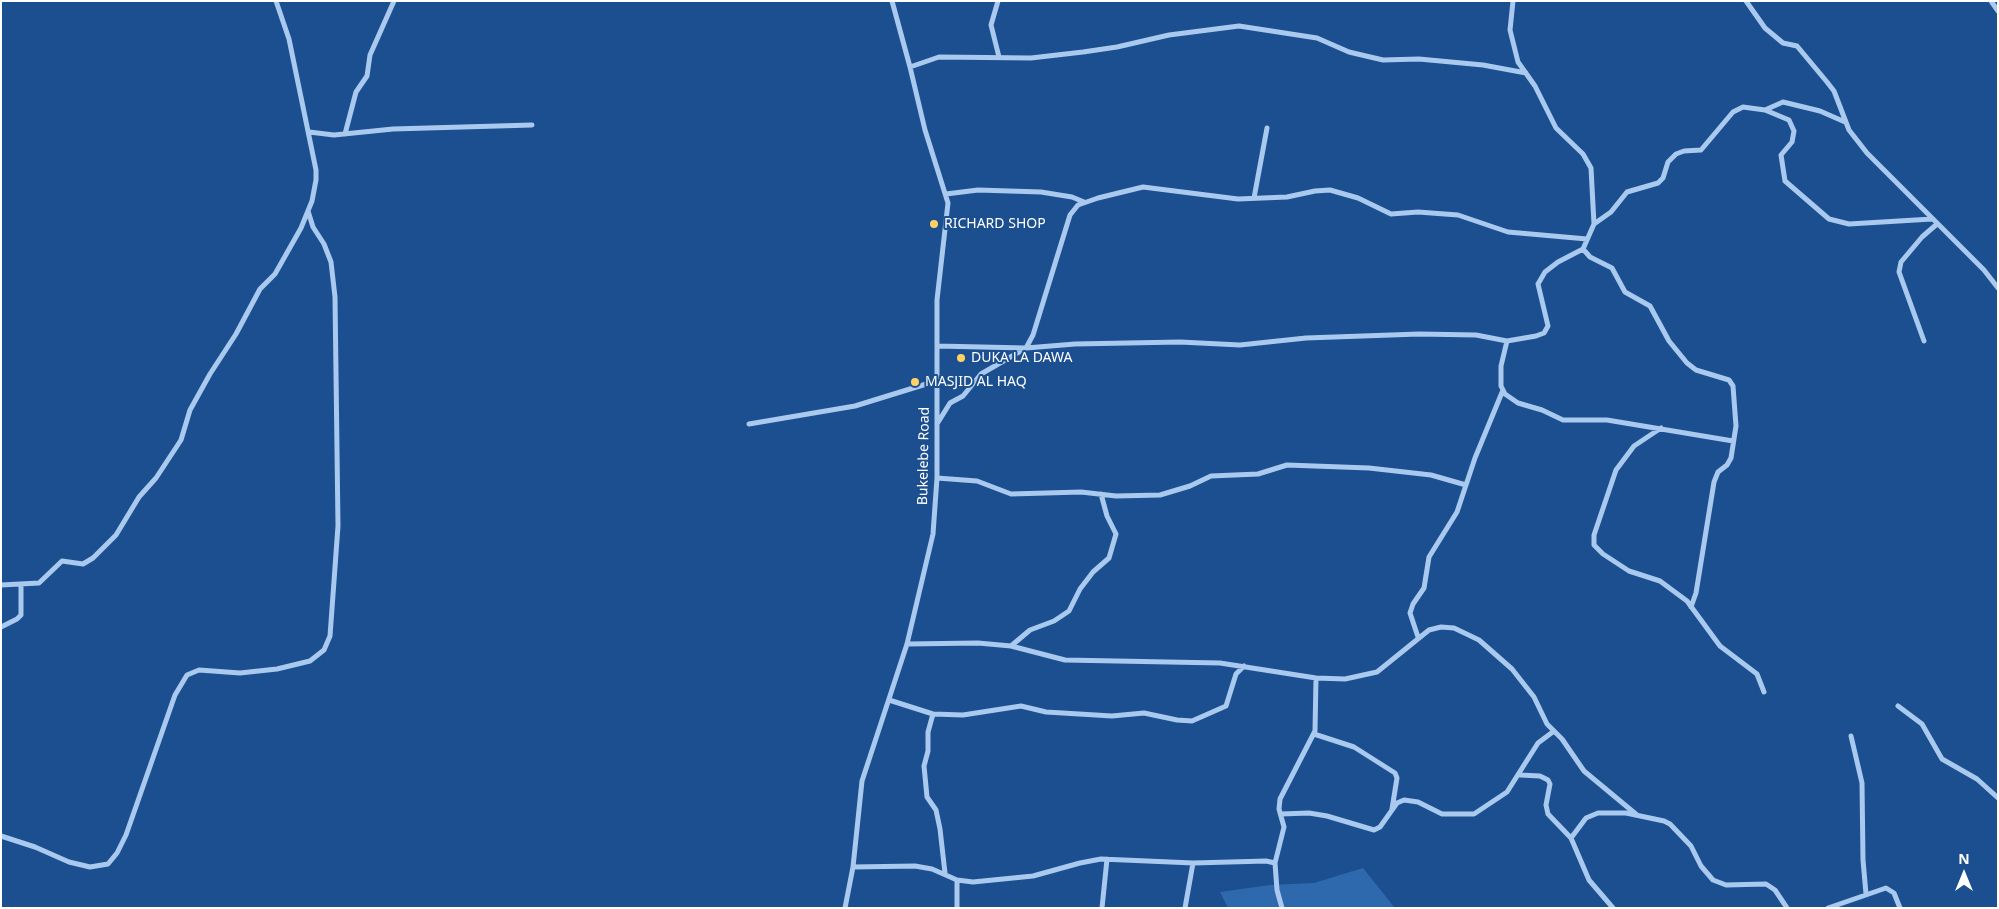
<!DOCTYPE html>
<html>
<head>
<meta charset="utf-8">
<style>
  body { margin:0 }
  #map { position:relative; width:1999px; height:909px; overflow:hidden; background:#1b4f8f; font-family:"Noto Sans",sans-serif }
  canvas { display:block }
  .frame { position:absolute; inset:0; border:2px solid #fff; pointer-events:none }
  .north { position:absolute; left:1939px; top:849px; width:50px; height:50px; -webkit-text-stroke:4px #1b4f8f; paint-order:stroke; rotate:0deg; font-size:14px; font-weight:700; line-height:20px; text-align:center; color:#fff }
  .north::after { content:''; display:block; margin:auto; width:18px; height:22px; background:#fff; clip-path:polygon(50% 0,100% 100%,50% 72%,0 100%) }
</style>
</head>
<body>
<div id="map">
<canvas width="1999" height="909"></canvas>
<div class="frame"></div>
<div class="north">N</div>
</div>
<script>
const g = document.querySelector('canvas').getContext('2d');
g.lineJoin = 'round';
function paint(path, color) { g.fillStyle = color; g.fill(path, 'evenodd'); }
const shape = rows => new Path2D(rows.map(r => 'M' + r).join(''));
function strokePath(path, color, width, dash) { g.strokeStyle = color; g.lineWidth = width; g.lineCap = dash ? 'butt' : 'round'; g.setLineDash(dash || []); g.stroke(path); }
function write(font, color, halo, rows, align = 'center') {
  g.font = font + ' "Noto Sans",sans-serif'; g.lineWidth = 4; g.setLineDash([]); g.textBaseline = 'middle'; g.strokeStyle = halo; g.fillStyle = color; for (const [text, x, y, turn = 0] of rows) {
    g.save(); g.translate(x, y); g.rotate((+turn || 0) * Math.PI / 180); g.textAlign = isNaN(turn) ? turn : align; if (halo) g.strokeText(text, 0, 0); g.fillText(text, 0, 0); g.restore();
  }
}
paint(shape([
  [1363,868,1395,908,1228,908,1220,892,1270,885,1314,883]
]), '#2e69ad');
strokePath(shape([
  [998,1,991,25,999,57],
  [1513,1,1510,30,1518,62,1535,86,1556,128,1583,154,1591,168,1594,224],
  [1746,1,1765,28,1783,43,1797,46,1827,82,1834,91,1849,130,1867,153,1984,270,1998,288],
  [1991,1,1998,11],
  [910,67,939,57,1031,58,1083,52,1117,47,1169,35,1239,26,1317,38,1349,52,1383,60,1419,59,1483,65,1526,73],
  [1765,110,1789,120,1794,131,1792,142,1781,155,1785,181,1829,219,1849,224,1932,219],
  [309,132,334,135,393,129,532,125],
  [345,134,356,92,367,76,370,55,394,1],
  [946,194,978,190,1041,192,1072,197,1084,202],
  [1254,198,1267,128],
  [1583,249,1590,257,1612,268,1625,292,1650,306,1669,341,1687,363,1696,370,1729,380,1733,386,1736,426,1731,458,1727,465,1718,472,1714,482,1696,593,1691,607],
  [1507,341,1501,366,1501,386,1505,394,1518,403,1542,410,1563,420,1607,420,1733,441],
  [1924,341,1899,272,1901,262,1922,237,1937,224],
  [937,346,1026,348,1075,344,1180,342,1240,345,1306,338,1419,334,1476,335,1507,341,1536,336,1544,333,1548,326,1538,284,1545,272,1558,262,1583,249,1594,224,1611,212,1627,192,1658,183,1663,178,1668,162,1676,154,1684,151,1701,150,1733,112,1743,107,1765,110,1783,102,1820,111,1845,122],
  [749,424,855,406,936,381],
  [937,424,950,403,963,396,981,374,1026,348,1033,335,1070,215,1078,205,1098,198,1143,187,1238,199,1287,197,1315,191,1330,190,1358,198,1391,214,1418,212,1458,215,1508,232,1587,239],
  [1661,428,1634,446,1616,470,1594,535,1594,545,1603,554,1629,571,1660,581,1687,601,1720,646,1757,674,1764,692],
  [937,478,977,481,1011,494,1081,492,1116,496,1160,495,1190,486,1211,476,1258,474,1287,465,1369,468,1431,475,1466,485],
  [1,585,39,583,62,561,83,564,93,558,116,535,139,497,156,478,181,440,190,410,210,374,236,334,260,289,275,274,301,228,312,201,316,180,316,170,289,39,276,1],
  [1,627,17,619,21,615,21,584],
  [1418,637,1410,613,1413,604,1424,588,1429,557,1457,512,1475,458,1503,390],
  [907,644,978,643,1011,646,1065,660,1220,663,1316,678,1345,679,1377,672,1429,630,1441,627,1454,628,1479,640,1512,669,1534,697,1547,724,1562,739,1584,771,1637,815],
  [1011,646,1030,630,1054,621,1069,611,1080,589,1093,572,1109,558,1116,534,1107,516,1101,494],
  [889,700,933,714,963,715,1021,706,1046,712,1112,716,1144,713,1177,720,1192,721,1226,706,1236,674,1244,666],
  [1898,706,1922,724,1942,759,1977,779,1998,798],
  [933,714,928,732,928,751,924,766,927,797,936,810,940,829,945,873],
  [1314,734,1354,747,1395,773,1397,778,1392,809],
  [1851,736,1862,783,1863,860,1866,894],
  [1520,775,1540,776,1548,780,1550,784,1546,805,1548,814,1571,838,1589,880,1613,908],
  [1281,814,1309,813,1327,816,1374,830,1380,827,1397,803,1404,800,1418,802,1442,814,1474,814,1507,792,1538,743,1554,731],
  [1,836,35,847,69,862,90,867,108,864,117,853,126,835,175,695,187,675,199,670,240,673,277,669,310,661,324,650,330,636,338,526,335,297,331,262,324,244,313,227,308,211],
  [1571,838,1586,818,1598,813,1626,813,1664,821,1670,824,1691,846,1701,866,1713,880,1726,885,1766,884,1775,890,1787,908],
  [1275,863,1284,827,1279,809,1280,799,1315,731,1316,678],
  [853,867,915,866,932,869,957,880,973,882,1033,876,1080,863,1101,859,1193,863,1266,861,1275,863,1277,890,1282,908],
  [845,908,853,867,862,781,907,644,933,534,937,478,937,300,948,203,925,130,910,67,892,1],
  [957,908,957,880],
  [1102,908,1107,859],
  [1185,908,1193,863],
  [1828,908,1886,888,1894,893,1900,908]
]), '#a9c9ee', 5);
for (const [x, y, r, color] of [
  [934,224,5,"#ffd166"],
  [961,358,5,"#ffd166"],
  [915,382,5,"#ffd166"]
]) { const dot = new Path2D(); dot.arc(x, y, r, 0, 2 * Math.PI); g.fillStyle = color; g.fill(dot); strokePath(dot, '#1b4f8f', 2); }
write('14px', '#fff', '#1b4f8f', [
  ["RICHARD SHOP",944,224],
  ["DUKA LA DAWA",971,358],
  ["MASJID AL HAQ",925,382]
], 'left');
write('14px', '#fff', '#1b4f8f', [
  ["Bukelebe Road",924,456,-89]
]);
</script>
</body>
</html>
